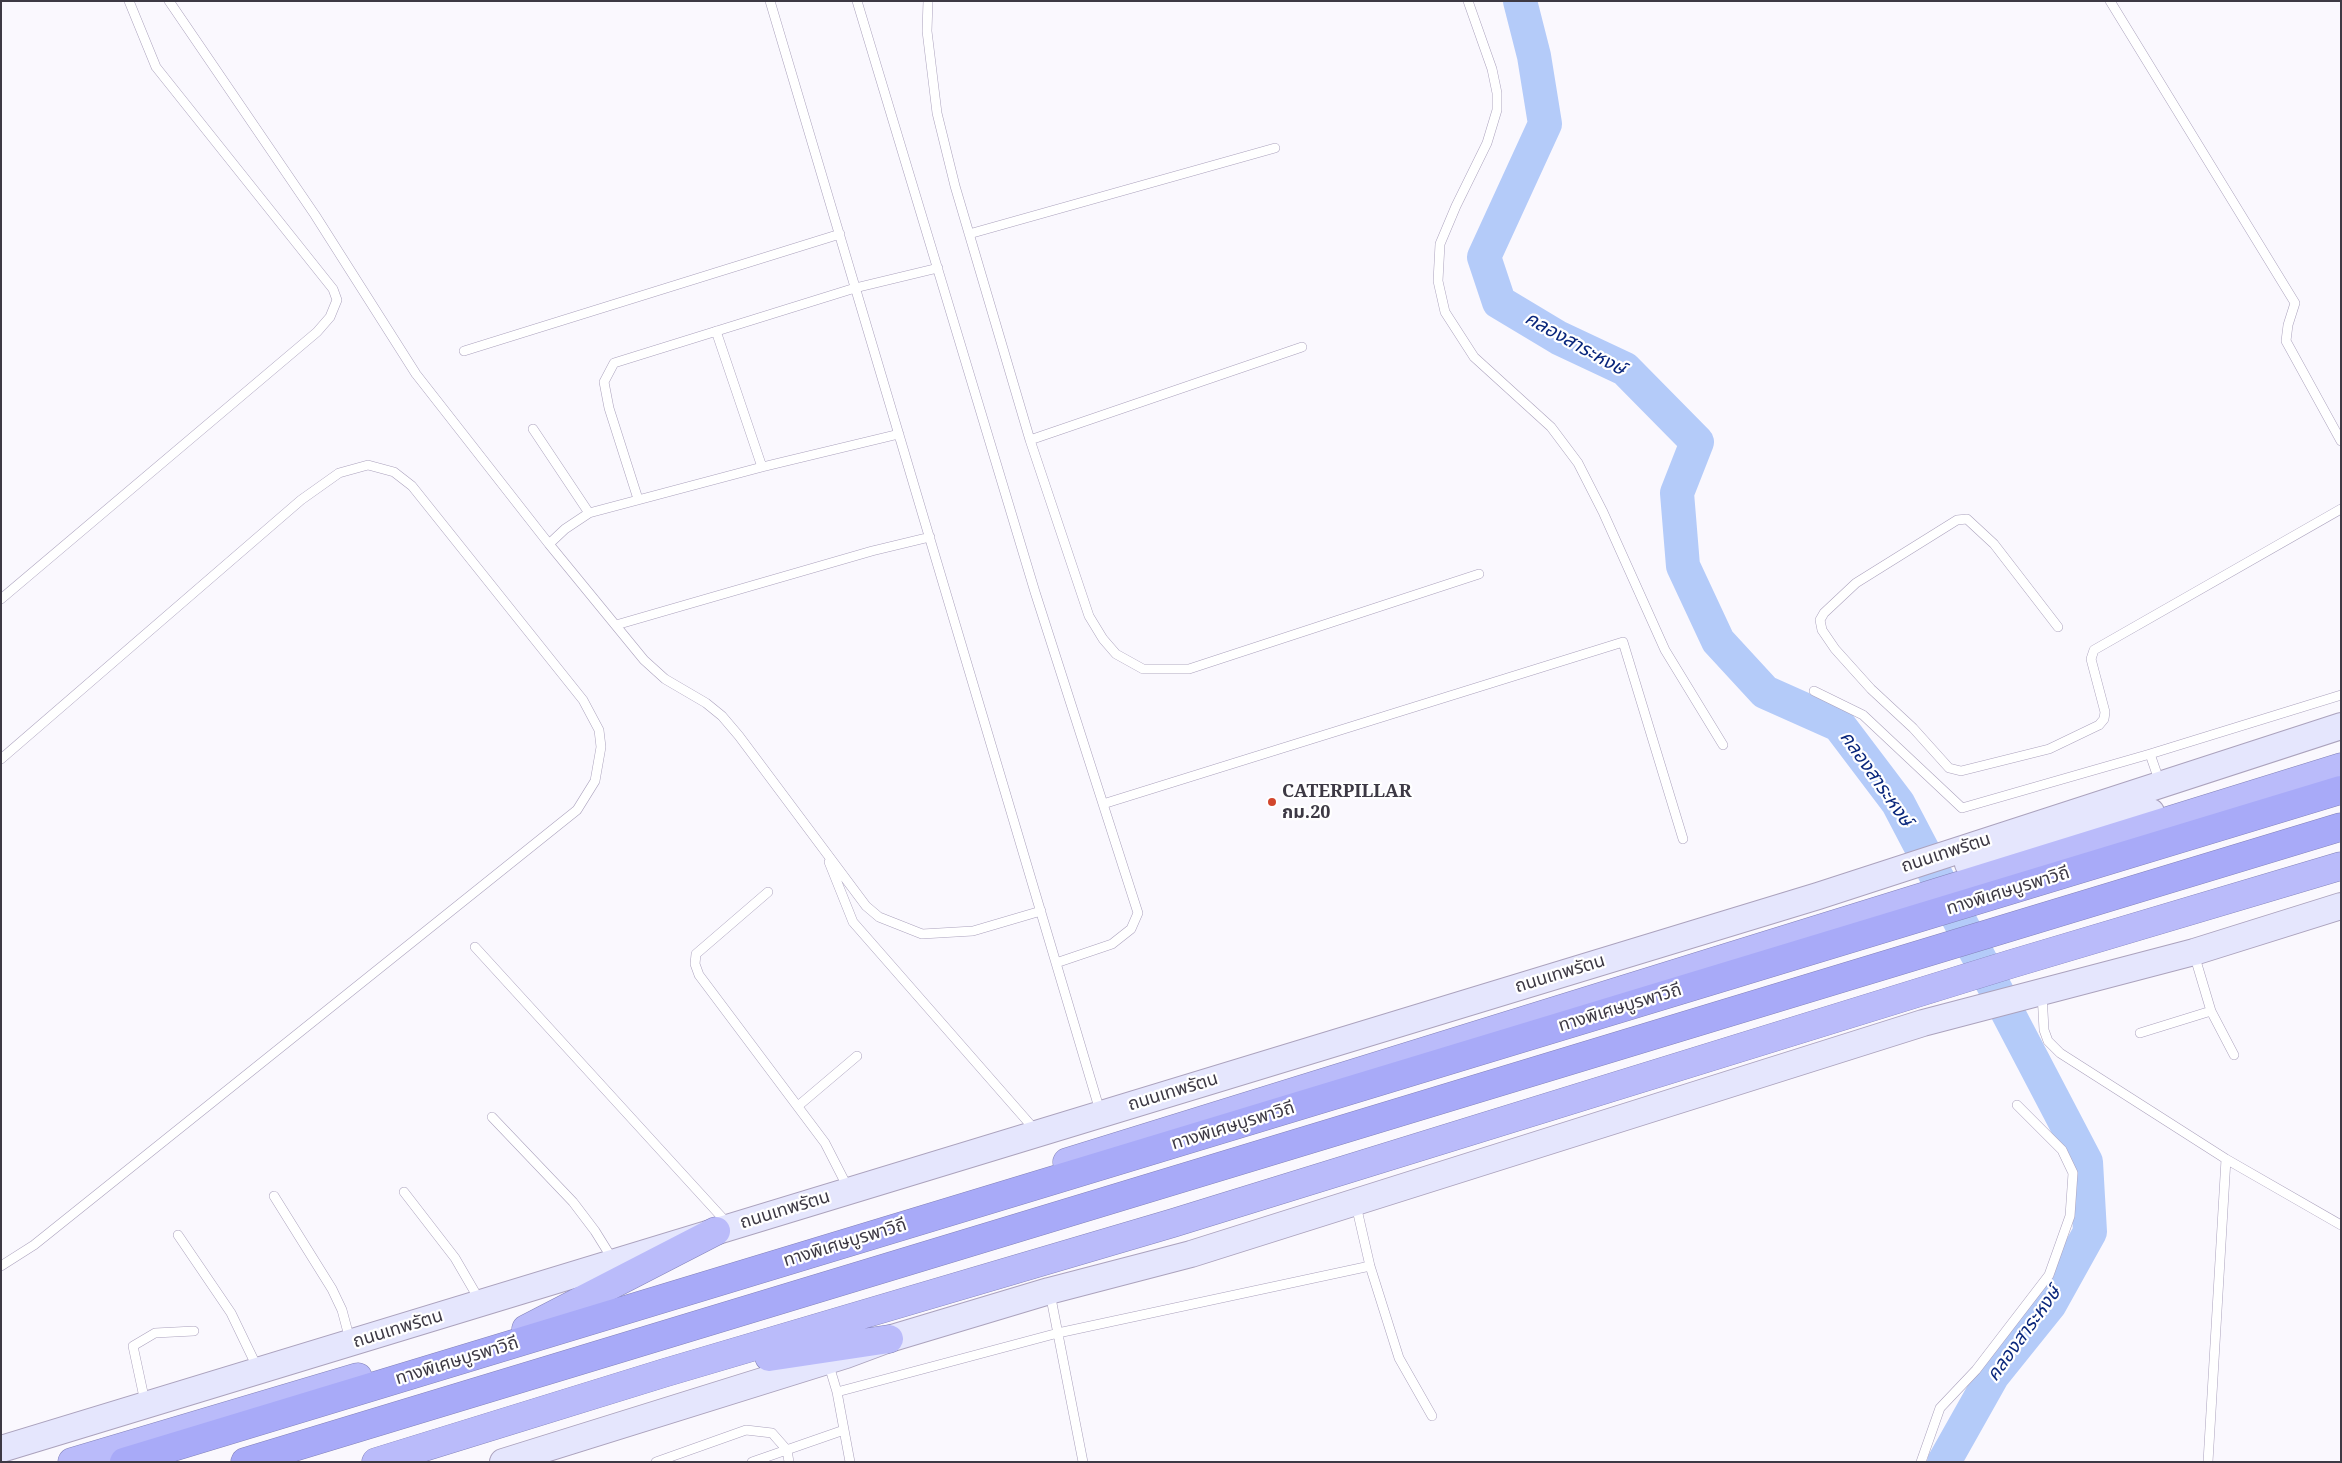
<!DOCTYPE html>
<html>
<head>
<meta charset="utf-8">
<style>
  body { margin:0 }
  #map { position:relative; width:2342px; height:1463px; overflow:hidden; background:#faf8fe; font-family:"Noto Serif",serif }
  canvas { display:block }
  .frame { position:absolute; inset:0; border:2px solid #3d3944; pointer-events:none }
</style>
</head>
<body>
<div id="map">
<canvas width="2342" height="1463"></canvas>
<div class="frame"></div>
</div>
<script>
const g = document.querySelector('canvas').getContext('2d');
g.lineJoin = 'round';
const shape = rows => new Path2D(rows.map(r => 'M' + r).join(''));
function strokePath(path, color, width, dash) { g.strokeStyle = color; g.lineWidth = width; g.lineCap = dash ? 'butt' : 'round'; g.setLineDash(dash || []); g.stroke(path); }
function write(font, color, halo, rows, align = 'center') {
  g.font = font + ' "Noto Serif","Noto Sans Thai",serif'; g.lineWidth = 4.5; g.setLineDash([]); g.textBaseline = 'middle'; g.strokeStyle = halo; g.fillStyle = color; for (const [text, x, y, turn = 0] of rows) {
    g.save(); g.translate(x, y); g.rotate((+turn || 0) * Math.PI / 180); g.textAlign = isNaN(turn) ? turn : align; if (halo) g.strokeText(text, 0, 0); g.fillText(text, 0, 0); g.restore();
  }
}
strokePath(shape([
  [1520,1,1534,56,1545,124,1484,257,1499,302,1559,338,1625,369,1697,442,1677,493,1683,566,1718,641,1765,692,1839,725,1898,803,2086,1162,2090,1232,2050,1304,1993,1375,1944,1462]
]), '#b4cbf9', 34);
const service = shape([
  [169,1,315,215,416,374,549,544,644,660,665,679,706,703,722,716,739,736,866,906,879,917,922,934,973,931,1041,911],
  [770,1,1100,1111],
  [857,1,1035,592,1138,913,1131,929,1112,944,1056,963],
  [928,1,927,31,937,113,955,186,1030,440,1089,616,1103,639,1116,654,1143,669,1189,669,1479,574],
  [1468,1,1492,69,1497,93,1497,110,1487,143,1456,206,1440,244,1438,281,1445,312,1474,357,1551,427,1578,463,1603,512,1665,650,1723,745],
  [2110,1,2295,303,2288,325,2286,341,2341,441],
  [969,234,1275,148],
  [716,331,762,467],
  [464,351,840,234],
  [533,429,589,513],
  [1030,440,1302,347],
  [638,499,609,408,604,382,614,363,855,288,938,268],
  [549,544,565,529,589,513,762,467,899,434],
  [1,599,317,332,330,317,337,300,333,289,156,67,129,1],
  [616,625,872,551,930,537],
  [2058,627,1994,544,1967,519,1957,520,1856,583,1824,613,1820,620,1822,630,1835,649,1871,689,1913,728,1949,768,1961,771,2049,749,2099,725,2104,719,2105,712,2091,659,2094,650,2341,509],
  [1814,691,1863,715,1962,808,2150,754,2160,783],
  [2150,754,2341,695],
  [1,759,301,500,339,473,368,465,394,472,412,486,583,700,599,730,601,747,595,781,577,810,34,1245,1,1266],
  [1103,804,1623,642,1683,839],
  [829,862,853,922,1036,1131],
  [768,892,696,954,695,964,699,975,825,1143,848,1188],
  [475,947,728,1224],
  [2042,993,2044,1030,2048,1041,2060,1053,2226,1159,2341,1225],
  [2211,1011,2234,1055],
  [2140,1033,2211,1011,2194,954],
  [798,1106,857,1056],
  [492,1117,573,1202,595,1231,613,1260],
  [404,1192,455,1258,480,1301],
  [274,1196,332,1289,342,1310,350,1340],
  [1356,1205,1370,1266,1399,1358,1432,1416],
  [178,1235,231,1313,258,1369],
  [1050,1293,1083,1462],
  [828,1362,837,1392,850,1462],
  [837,1392,1058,1333,1370,1266],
  [145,1402,133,1346,155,1333,194,1331],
  [656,1462,746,1430,772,1433,787,1450,789,1462],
  [752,1462,844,1430],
  [1921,1462,1940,1408,1976,1370,2049,1275,2070,1216,2073,1173,2062,1150,2017,1105],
  [2208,1462,2226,1159]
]);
const secondary = shape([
  [1968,864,2151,812],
  [1,1449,1818,896,2341,726],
  [503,1462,846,1355,889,1339,1049,1291,1191,1254,1923,1023,2194,952,2341,906]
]);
const trunk = shape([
  [1067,1162,2341,767],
  [526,1329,716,1231],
  [769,1357,889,1339],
  [72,1462,358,1377],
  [376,1462,664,1373,1173,1223,2011,964,2341,866]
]);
const motorway = shape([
  [124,1462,2341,790],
  [245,1462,2341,827]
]);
strokePath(service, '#aba2bd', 10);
strokePath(secondary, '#aba2bd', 28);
strokePath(trunk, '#8382b9', 29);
strokePath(motorway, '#8382b9', 29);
strokePath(service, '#fff', 9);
strokePath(secondary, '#e5e6fd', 26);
strokePath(trunk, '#babbfa', 28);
strokePath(motorway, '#a8aaf8', 28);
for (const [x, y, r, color] of [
  [1272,802,5,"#d2462d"]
]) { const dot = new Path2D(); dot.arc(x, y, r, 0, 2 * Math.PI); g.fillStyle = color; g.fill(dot); strokePath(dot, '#fff', 2); }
write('bold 18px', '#3d3944', '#fff', [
  ["CATERPILLAR",1282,792],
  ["กม.20",1282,813]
], 'left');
write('18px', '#3d3944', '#fff', [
  ["ถนนเทพรัตน",1946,853,-18],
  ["ทางพิเศษบูรพาวิถี",2008,891,-17],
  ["ถนนเทพรัตน",1560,974,-17],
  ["ทางพิเศษบูรพาวิถี",1620,1008,-17],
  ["ถนนเทพรัตน",1173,1092,-17],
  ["ทางพิเศษบูรพาวิถี",1233,1126,-17],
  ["ถนนเทพรัตน",785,1210,-17],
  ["ทางพิเศษบูรพาวิถี",845,1243,-17],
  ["ถนนเทพรัตน",398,1329,-17],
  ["ทางพิเศษบูรพาวิถี",457,1361,-17]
]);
write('italic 19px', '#0a277c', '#fff', [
  ["คลองสาระหงษ์",1575,344,29],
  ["คลองสาระหงษ์",1876,779,55],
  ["คลองสาระหงษ์",2024,1334,-54]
]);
</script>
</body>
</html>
